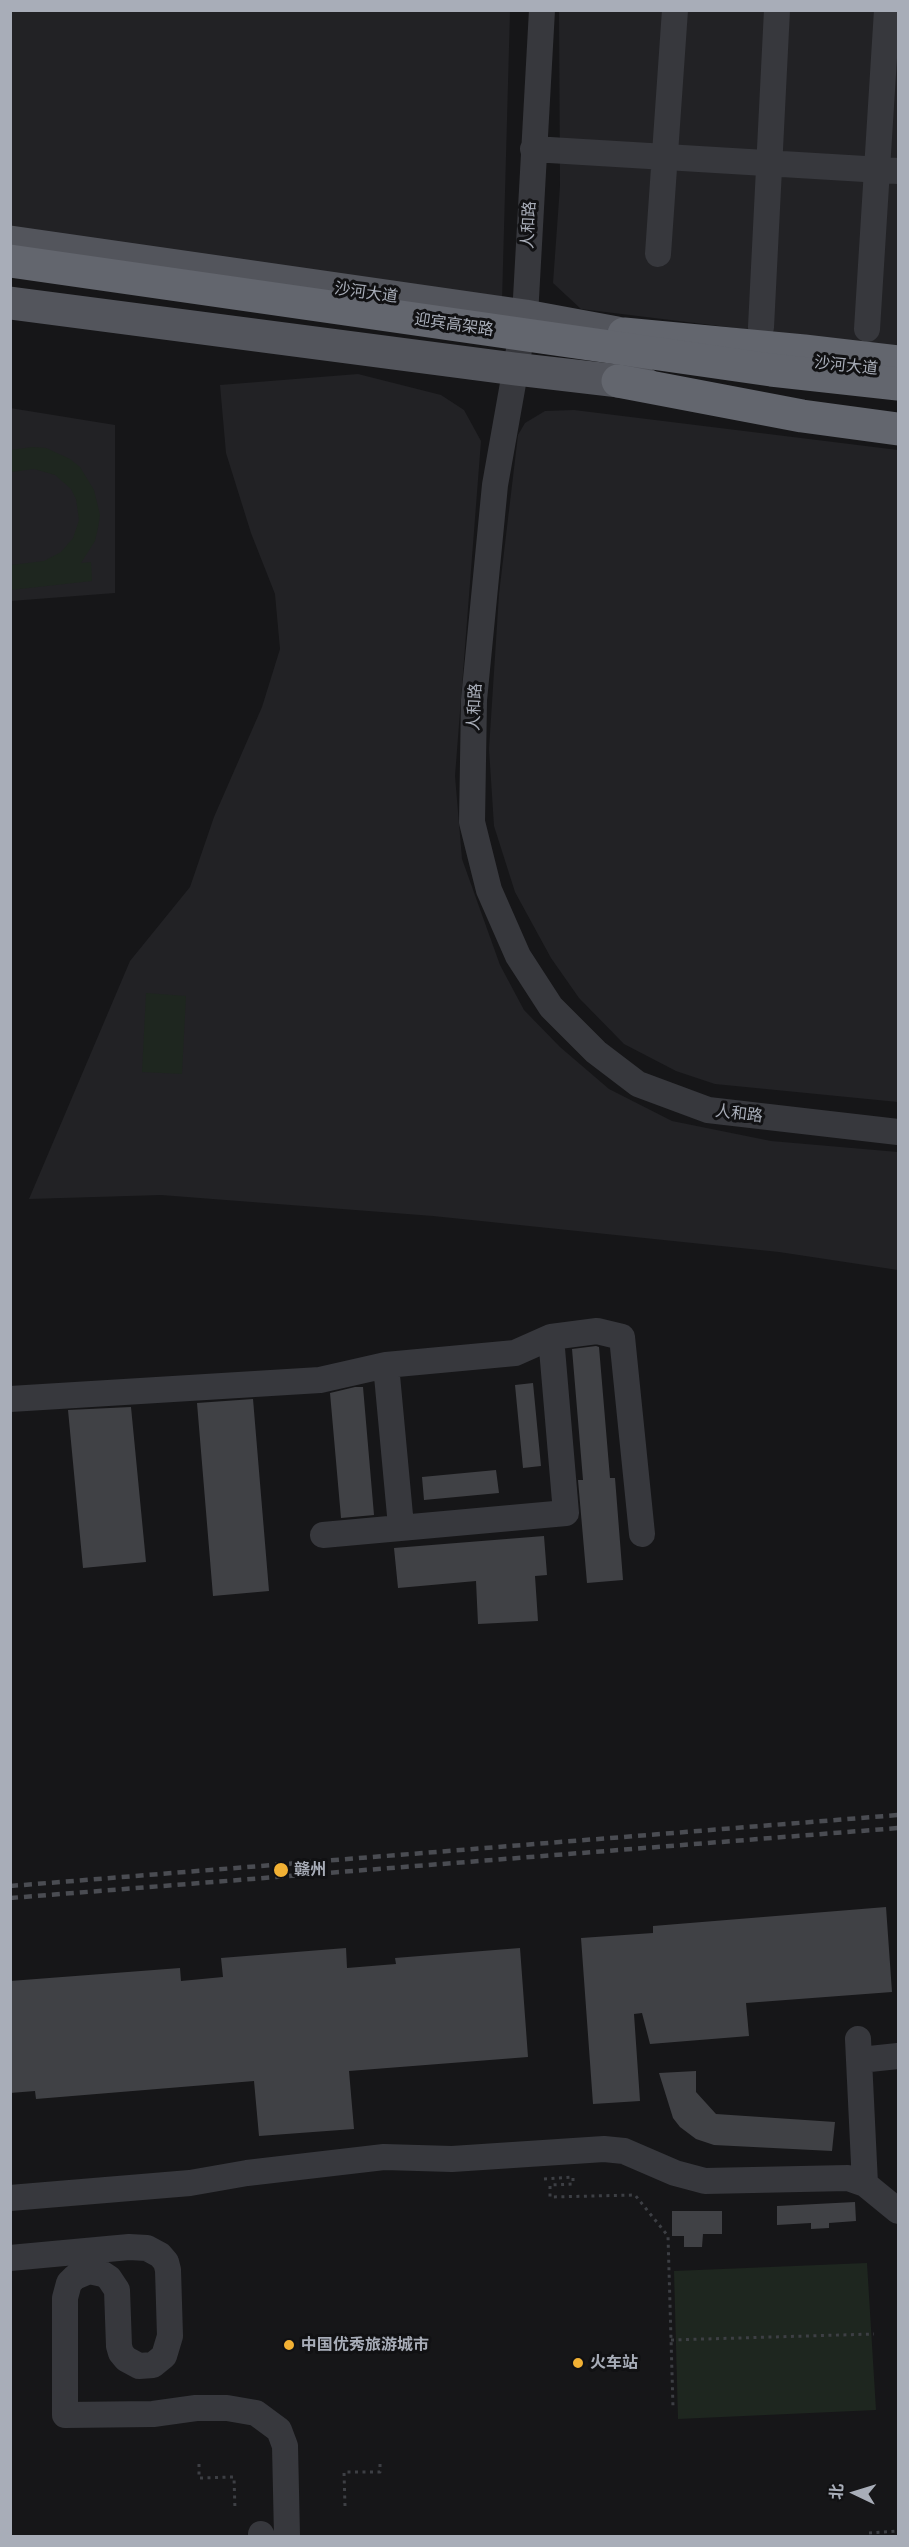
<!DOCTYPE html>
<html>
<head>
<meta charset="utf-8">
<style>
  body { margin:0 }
  #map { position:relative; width:909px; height:2547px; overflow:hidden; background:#161618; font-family:Figtree,"Noto Sans SC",sans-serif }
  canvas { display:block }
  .frame { position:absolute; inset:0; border:12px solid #a8adb8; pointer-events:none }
  .north { position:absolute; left:825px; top:2463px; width:60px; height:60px; -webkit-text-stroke:4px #111113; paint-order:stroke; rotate:274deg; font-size:16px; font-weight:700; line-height:24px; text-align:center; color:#a8adb8 }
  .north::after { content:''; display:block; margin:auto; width:21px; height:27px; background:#a8adb8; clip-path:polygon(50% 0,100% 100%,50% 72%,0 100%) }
</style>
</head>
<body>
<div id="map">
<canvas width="909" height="2547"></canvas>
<div class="frame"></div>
<div class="north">北</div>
</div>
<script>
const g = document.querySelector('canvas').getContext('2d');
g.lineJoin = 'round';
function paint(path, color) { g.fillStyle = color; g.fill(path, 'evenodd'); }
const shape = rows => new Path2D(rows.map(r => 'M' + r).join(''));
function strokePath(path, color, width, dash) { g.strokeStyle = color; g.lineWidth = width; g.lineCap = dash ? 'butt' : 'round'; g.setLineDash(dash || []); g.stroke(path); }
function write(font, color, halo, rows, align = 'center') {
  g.font = font + ' Figtree,"Noto Sans SC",sans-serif'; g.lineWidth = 6; g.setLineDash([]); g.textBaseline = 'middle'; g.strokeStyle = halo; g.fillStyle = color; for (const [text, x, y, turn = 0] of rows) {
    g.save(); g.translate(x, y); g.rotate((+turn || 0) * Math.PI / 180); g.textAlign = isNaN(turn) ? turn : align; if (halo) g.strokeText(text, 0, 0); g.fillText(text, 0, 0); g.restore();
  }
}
paint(shape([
  [10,11,510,11,502,301,11,230],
  [559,11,898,11,898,348,581,309,553,283,560,186],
  [358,374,441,395,464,410,481,441,455,776,462,859,500,965,524,1010,560,1047,609,1089,672,1121,771,1141,898,1152,898,1270,779,1252,433,1216,161,1195,29,1199,130,961,190,887,214,817,262,707,280,649,275,594,251,533,226,453,220,385],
  [10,408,115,425,115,593,11,601],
  [574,410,898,450,898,1102,715,1084,676,1071,624,1044,579,998,551,958,515,892,494,826,489,749,499,594,518,435,525,423,545,411]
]), '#222225');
paint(shape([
  [33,447,46,448,70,459,80,467,94,490,100,515,98,528,95,541,81,563,91,562,92,581,11,590,11,565,44,561,61,552,73,538,79,520,76,499,71,489,55,475,34,469,11,472,11,450],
  [146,993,186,996,182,1074,142,1072],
  [867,2263,876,2410,678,2419,674,2271]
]), '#1e261f');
paint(shape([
  [596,1346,599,1347,610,1478,615,1478,623,1580,587,1583,578,1480,583,1480,572,1349],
  [533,1383,541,1466,523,1468,515,1385],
  [355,1387,363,1387,374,1515,341,1518,330,1393],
  [253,1399,269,1591,213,1596,197,1403],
  [131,1407,146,1562,83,1568,68,1410],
  [496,1470,499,1493,424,1500,422,1477],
  [544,1536,547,1575,535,1576,538,1621,478,1624,476,1581,398,1588,394,1548],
  [886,1907,892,1992,746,2003,749,2036,650,2044,642,2013,634,2014,640,2101,593,2104,581,1938,653,1933,653,1926],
  [346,1948,347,1968,396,1964,395,1958,520,1948,528,2057,349,2071,354,2129,259,2136,254,2081,36,2099,35,2091,10,2093,10,1981,180,1968,181,1981,223,1977,221,1958],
  [696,2071,696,2092,716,2114,835,2122,832,2151,714,2145,696,2139,680,2127,673,2118,659,2073],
  [855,2202,856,2221,829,2223,829,2228,811,2229,811,2223,777,2225,777,2206],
  [672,2211,722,2211,722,2234,703,2234,702,2247,684,2247,684,2236,672,2236]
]), '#404145');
strokePath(shape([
  [544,2179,573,2177,573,2184,550,2185,550,2197,635,2195,668,2236,673,2407],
  [671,2340,874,2334],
  [199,2464,199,2478,234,2477,235,2510],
  [345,2506,344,2472,380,2472,380,2460],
  [869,2533,898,2531]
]), '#3d3f44', 3, [3, 4.5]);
strokePath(shape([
  [542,10,525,316,495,485,474,700,472,822,489,890,518,956,551,1007,596,1052,638,1084,708,1110,898,1132],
  [533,149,898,171],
  [658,254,675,10],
  [761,327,777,10],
  [867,329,887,10],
  [386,1365,401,1526],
  [10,1399,320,1380,386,1365,515,1353,551,1337,597,1331,622,1337,642,1534],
  [323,1535,566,1513,551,1337],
  [858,2039,865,2184],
  [860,2060,898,2056],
  [10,2198,190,2183,247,2173,384,2157,452,2159,604,2149,624,2151,675,2173,705,2181,848,2178,865,2184,898,2211],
  [10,2258,129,2247,147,2248,160,2255,166,2262,168,2270,170,2336,164,2356,153,2365,139,2366,126,2359,121,2353,119,2346,117,2290,109,2278,103,2274,89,2271,75,2277,69,2283,65,2298,65,2415,153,2414,196,2408,227,2408,256,2413,279,2430,285,2446,287,2536],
  [261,2534,262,2536]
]), '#37383d', 26);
strokePath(shape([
  [10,242,525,316,617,333],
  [10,303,515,369,645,384]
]), '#53555c', 33);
strokePath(shape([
  [624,334,804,351,898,362],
  [618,381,802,416,898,429]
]), '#63666e', 33);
strokePath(shape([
  [10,1886,898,1815],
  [10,1898,898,1828]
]), '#4a4c52', 4.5, [8, 6]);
strokePath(shape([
  [10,261,771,370,898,384]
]), '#63666e', 33);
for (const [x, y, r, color] of [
  [281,1870,8,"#f2b134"],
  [289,2345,6,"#f2b134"],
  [578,2363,6,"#f2b134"]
]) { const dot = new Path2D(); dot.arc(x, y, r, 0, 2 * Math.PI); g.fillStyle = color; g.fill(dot); strokePath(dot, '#111113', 2); }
write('16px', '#a8adb8', '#111113', [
  ["人和路",529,225,-87],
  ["沙河大道",366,293,8],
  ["迎宾高架路",454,325,8],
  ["沙河大道",846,366,6],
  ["人和路",475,707,-87],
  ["人和路",739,1114,7]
]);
write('bold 16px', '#a8adb8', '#111113', [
  ["赣州",294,1870],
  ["中国优秀旅游城市",301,2345],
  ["火车站",590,2363]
], 'left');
</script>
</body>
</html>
